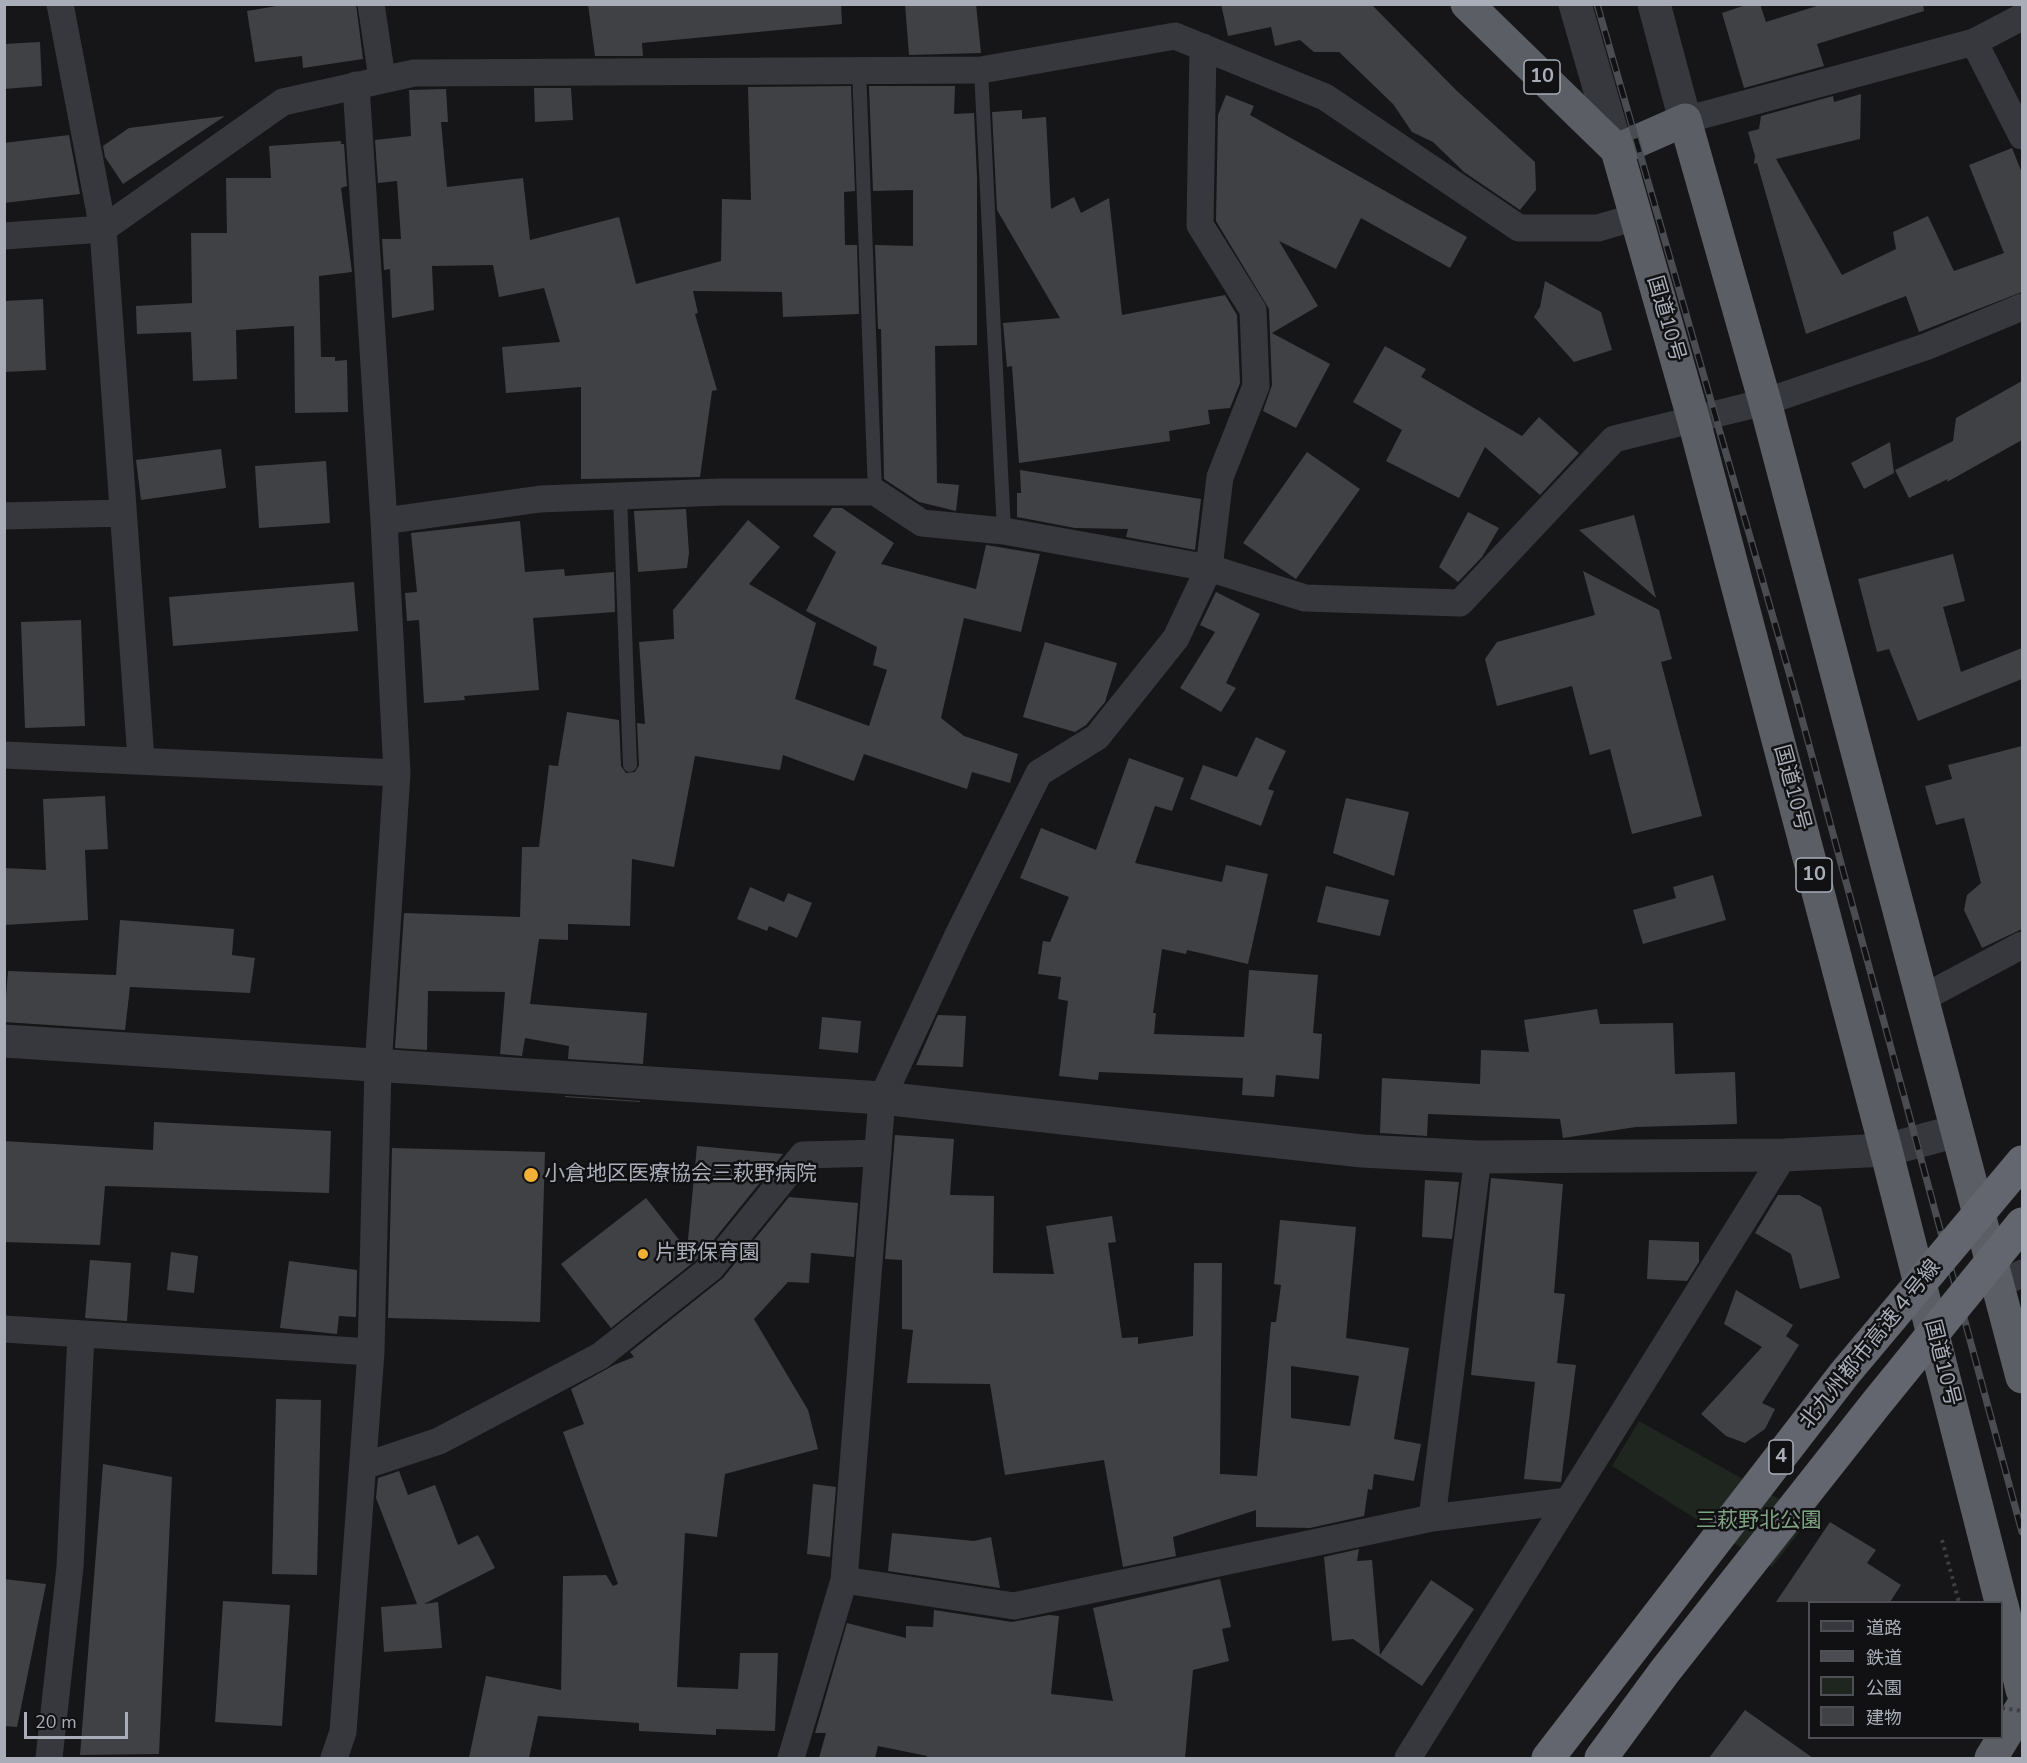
<!DOCTYPE html>
<html>
<head>
<meta charset="utf-8">
<style>
  body { margin:0 }
  #map { position:relative; width:2027px; height:1763px; overflow:hidden; background:#161618; font-family:"Nunito Sans","Noto Sans JP",sans-serif }
  canvas { display:block }
  .frame { position:absolute; inset:0; border:6px solid #a8adb8; pointer-events:none }
  .legend { position:absolute; left:1808px; top:1601px; width:195px; height:138px; box-sizing:border-box; background:#111113; border:2px solid #4d4f55; margin:0; padding:8px 10px; list-style:none; font-size:18px; color:#a8adb8 }
  .legend li { display:flex; align-items:center; gap:12px; height:30px }
  .legend b { width:30px; border:2px solid #4d4f55 }
  .scale { position:absolute; left:24px; top:1712px; width:104px; height:27px; box-sizing:border-box; border:3px solid #a8adb8; border-top:0; padding-left:8px; font-size:18px; line-height:21px; white-space:nowrap; color:#a8adb8; -webkit-text-stroke:4px #111113; paint-order:stroke }
</style>
</head>
<body>
<div id="map">
<canvas width="2027" height="1763"></canvas>
<div class="frame"></div>
<ul class="legend">
<li><b style="height:8px;background:#37383d"></b>道路</li>
<li><b style="height:8px;background:#4a4c52"></b>鉄道</li>
<li><b style="height:16px;background:#1e261f"></b>公園</li>
<li><b style="height:16px;background:#404145"></b>建物</li>
</ul>
<div class="scale">20 m</div>
</div>
<script>
const g = document.querySelector('canvas').getContext('2d');
g.lineJoin = 'round';
function paint(path, color) { g.fillStyle = color; g.fill(path, 'evenodd'); }
const shape = rows => new Path2D(rows.map(r => 'M' + r).join(''));
function strokePath(path, color, width, dash) { g.strokeStyle = color; g.lineWidth = width; g.lineCap = dash ? 'butt' : 'round'; g.setLineDash(dash || []); g.stroke(path); }
function write(font, color, halo, rows, align = 'center') {
  g.font = font + ' "Nunito Sans","Noto Sans JP",sans-serif'; g.lineWidth = 5; g.setLineDash([]); g.textBaseline = 'middle'; g.strokeStyle = halo; g.fillStyle = color; for (const [text, x, y, turn = 0] of rows) {
    g.save(); g.translate(x, y); g.rotate((+turn || 0) * Math.PI / 180); g.textAlign = isNaN(turn) ? turn : align; if (halo) g.strokeText(text, 0, 0); g.fillText(text, 0, 0); g.restore();
  }
}
paint(shape([
  [1639,1421,1811,1517,1772,1567,1612,1466]
]), '#1e261f');
paint(shape([
  [289,4,356,4,363,59,303,68,302,56,255,62,247,11],
  [588,4,841,4,842,24,642,43,643,56,595,56],
  [905,4,976,4,981,53,909,55],
  [1221,4,1371,4,1457,91,1535,162,1536,190,1520,210,1464,172,1433,142,1412,132,1393,104,1339,52,1314,52,1300,40,1275,46,1271,27,1228,36],
  [1749,4,1760,4,1766,22,1823,4,1923,4,1924,11,1817,44,1824,66,1744,88,1722,13],
  [40,42,42,86,4,89,4,44],
  [851,86,855,191,844,192,845,245,857,245,859,314,783,317,782,292,693,291,698,313,695,314,717,390,712,391,700,477,581,479,581,387,506,393,502,347,560,342,544,288,499,297,493,265,432,266,434,310,392,318,390,269,384,270,382,239,401,239,397,181,378,183,375,140,411,136,409,90,446,89,448,122,441,122,447,187,523,178,530,240,619,217,636,284,721,261,722,199,751,200,748,87],
  [869,86,955,86,954,114,974,113,977,177,977,345,935,346,937,483,959,485,956,511,919,502,884,479,881,329,878,329,875,245,913,246,913,190,873,191],
  [534,88,571,88,573,120,535,122],
  [1861,94,1860,139,1776,159,1842,275,1896,249,1893,232,1928,216,1954,271,2004,253,1969,165,2012,148,2022,173,2022,292,1919,332,1906,296,1806,334,1757,163,1754,164,1755,156,1748,132,1759,129,1761,116,1833,96,1834,102],
  [1226,95,1254,106,1250,115,1467,237,1450,268,1361,218,1336,269,1279,241,1318,306,1272,333,1330,364,1296,428,1263,411,1272,385,1269,309,1216,221,1218,115],
  [1022,110,1022,119,1046,117,1051,209,1074,197,1081,213,1109,198,1122,315,1225,295,1237,315,1240,383,1230,408,1208,410,1210,424,1169,431,1170,441,1019,463,1012,366,1007,367,1003,323,1060,318,997,210,992,112],
  [225,116,123,184,105,157,103,146,129,128],
  [69,135,80,194,4,203,4,143],
  [341,141,341,144,344,144,347,186,341,188,352,272,319,276,321,357,335,357,335,361,347,360,348,412,295,413,294,326,236,330,237,379,193,381,191,332,137,334,136,306,192,303,191,233,227,233,226,178,271,178,269,146],
  [1545,281,1601,312,1612,350,1574,362,1534,317,1540,307],
  [43,299,46,370,4,372,4,301],
  [1385,346,1426,369,1421,377,1522,436,1539,417,1579,453,1540,495,1485,447,1459,498,1386,461,1402,430,1353,402],
  [2022,381,2022,440,1947,482,1948,479,1909,498,1895,470,1953,441,1956,418],
  [1890,442,1894,473,1864,489,1851,463],
  [221,449,226,488,141,500,136,460],
  [1307,452,1360,489,1296,579,1243,543],
  [326,461,330,523,259,528,255,466],
  [1020,470,1201,499,1195,550,1126,537,1128,529,1075,528,1017,517,1017,493,1021,493],
  [832,508,842,508,894,543,881,564,976,589,986,545,1040,554,1021,632,964,618,941,718,964,736,1018,754,1010,783,972,772,967,789,864,754,854,781,783,755,780,770,695,756,674,867,632,859,630,926,568,924,568,940,539,939,530,1004,647,1013,643,1064,568,1059,569,1046,525,1038,522,1056,500,1054,505,992,428,991,427,1050,395,1048,404,913,520,917,522,847,539,847,549,765,558,766,567,712,619,720,621,766,626,773,635,772,639,765,637,723,645,724,639,642,674,639,673,610,748,520,780,547,749,584,816,623,795,699,869,726,887,670,873,665,877,647,806,611,836,552,813,536],
  [686,509,689,553,687,568,638,572,634,511],
  [1468,512,1499,528,1482,557,1458,582,1439,567],
  [1634,515,1656,598,1579,530],
  [520,521,525,572,564,569,565,576,614,572,615,612,533,618,539,690,464,696,465,700,424,703,419,620,407,621,405,593,417,592,411,533],
  [1953,554,1965,601,1943,607,1961,672,2022,648,2022,679,1918,721,1889,649,1877,652,1858,579],
  [1583,571,1659,610,1672,659,1661,662,1702,816,1632,834,1610,749,1590,755,1572,686,1497,706,1485,659,1497,642,1595,615],
  [354,582,358,631,173,646,169,597],
  [1216,592,1260,614,1226,683,1236,688,1221,712,1180,688,1215,632,1200,625],
  [81,620,85,726,25,728,21,622],
  [1045,642,1117,663,1105,702,1086,725,1075,732,1023,717],
  [1256,737,1286,751,1268,789,1274,791,1261,826,1190,799,1203,765,1237,777],
  [2022,746,2022,929,1982,948,1964,910,1967,895,1981,883,1964,818,1936,825,1925,786,1952,779,1948,765],
  [1129,758,1184,778,1172,811,1155,806,1135,863,1222,882,1226,865,1268,874,1248,964,1187,950,1186,954,1162,949,1153,1013,1156,1013,1154,1034,1244,1037,1249,970,1318,975,1313,1033,1322,1034,1319,1079,1276,1075,1274,1097,1242,1095,1243,1078,1099,1072,1098,1080,1059,1076,1068,1001,1058,999,1061,977,1038,974,1043,941,1050,942,1069,897,1020,878,1041,828,1096,850],
  [105,796,108,849,85,850,88,920,4,925,4,868,46,870,43,799],
  [1346,798,1409,812,1394,876,1333,853],
  [1713,875,1726,920,1643,944,1633,910,1676,898,1673,887],
  [1326,886,1389,900,1380,936,1317,922],
  [750,887,784,902,788,893,812,903,797,938,769,926,767,931,737,919],
  [120,920,234,929,232,955,255,958,250,993,130,987,125,1030,4,1022,8,971,116,975],
  [1597,1009,1600,1024,1673,1023,1675,1074,1735,1072,1737,1124,1636,1127,1563,1138,1560,1119,1428,1114,1427,1136,1380,1133,1382,1078,1480,1084,1481,1050,1529,1052,1524,1020],
  [938,1015,966,1016,963,1067,916,1065],
  [822,1017,861,1021,858,1053,819,1049],
  [565,1097,565,1096,640,1101,640,1102],
  [154,1122,331,1131,329,1193,105,1186,100,1245,4,1242,4,1141,153,1150],
  [895,1135,954,1139,950,1195,994,1196,993,1273,1054,1274,1046,1226,1112,1216,1116,1242,1108,1243,1122,1338,1138,1337,1138,1344,1193,1336,1194,1263,1222,1263,1220,1474,1257,1476,1271,1322,1276,1322,1281,1285,1274,1284,1280,1220,1356,1227,1346,1338,1409,1348,1394,1439,1421,1444,1414,1481,1374,1474,1372,1490,1368,1489,1364,1516,1310,1528,1256,1527,1256,1510,1173,1537,1176,1556,1123,1567,1104,1460,1005,1475,990,1384,907,1383,913,1330,902,1329,902,1260,885,1259],
  [1291,1366,1359,1376,1350,1426,1291,1418],
  [697,1146,783,1154,700,1257,611,1328,561,1264,646,1198,687,1250],
  [392,1148,545,1152,540,1322,388,1318],
  [1491,1178,1563,1184,1554,1293,1565,1294,1557,1363,1576,1365,1561,1482,1524,1479,1535,1382,1471,1375],
  [1425,1180,1459,1182,1452,1239,1422,1237],
  [1778,1195,1799,1195,1821,1207,1840,1278,1800,1289,1791,1254,1755,1233],
  [789,1197,858,1203,854,1257,811,1253,809,1283,788,1282,754,1319,808,1410,818,1449,725,1474,717,1537,685,1533,677,1687,738,1689,740,1653,778,1653,775,1731,716,1729,716,1735,639,1731,639,1723,538,1716,529,1758,469,1758,486,1676,561,1690,563,1576,606,1575,613,1586,618,1584,563,1432,584,1424,571,1389,614,1365,634,1357,630,1352,723,1278],
  [1649,1240,1699,1242,1699,1262,1687,1281,1647,1279],
  [171,1252,198,1256,194,1293,167,1290],
  [90,1260,131,1263,127,1321,85,1318],
  [289,1261,357,1270,356,1317,339,1316,337,1334,280,1328],
  [1736,1290,1793,1325,1786,1336,1799,1345,1762,1403,1775,1409,1765,1429,1745,1443,1726,1436,1701,1414,1762,1347,1724,1324],
  [276,1399,321,1400,317,1575,272,1574],
  [103,1464,172,1477,159,1754,80,1755],
  [399,1471,408,1495,435,1485,458,1545,478,1535,495,1568,424,1604,438,1602,442,1648,384,1652,381,1607,417,1604,376,1498,378,1478],
  [813,1484,836,1487,830,1557,807,1554],
  [1830,1522,1876,1550,1867,1563,1901,1585,1890,1602,1776,1602],
  [892,1533,974,1541,991,1537,1000,1588,888,1571],
  [1359,1549,1357,1561,1372,1560,1380,1655,1431,1580,1474,1609,1422,1686,1353,1639,1332,1641,1324,1557],
  [4,1579,46,1584,17,1727,4,1726],
  [1220,1579,1231,1627,1222,1629,1229,1661,1193,1670,1185,1758,927,1758,927,1756,878,1746,875,1758,819,1758,826,1733,815,1733,847,1623,906,1638,906,1626,933,1627,934,1610,1012,1622,1049,1615,1059,1616,1051,1694,1113,1701,1093,1608],
  [223,1601,290,1605,282,1726,215,1722],
  [1745,1710,1813,1758,1709,1758]
]), '#404145');
strokePath(shape([
  [1942,1540,1959,1602]
]), '#3d3f44', 4, [3, 4.5]);
strokePath(shape([
  [859,69,875,492],
  [981,70,1004,531],
  [620,496,630,765]
]), '#37383d', 14);
strokePath(shape([
  [60,4,103,229,141,759],
  [371,4,382,78],
  [1974,42,2022,136],
  [1685,120,1974,42,2022,17],
  [4,236,103,229,283,102,414,73,981,70,1175,36,1325,97,1519,228,1598,228,1636,217],
  [4,516,123,513],
  [384,521,540,499,721,492,875,492,922,523,1004,531,1209,568,1305,598,1460,603,1614,439,1765,402,1928,346,2022,307],
  [4,755,397,773],
  [1923,998,2022,945],
  [1998,1286,2022,1273],
  [4,1329,371,1352],
  [364,1466,439,1441,600,1356,711,1268,803,1155,878,1153],
  [1432,1518,1478,1157],
  [844,1580,1014,1606,1432,1518,1568,1501],
  [49,1758,70,1567,81,1334],
  [334,1758,343,1732,371,1352,378,1067,397,773,384,521,356,85],
  [791,1758,844,1580,882,1098,959,933,1039,773,1097,737,1176,638,1209,568,1220,477,1256,386,1253,310,1200,225,1203,47],
  [1408,1758,1784,1155]
]), '#37383d', 27);
strokePath(shape([
  [1575,4,1617,150],
  [1654,4,1685,120],
  [4,1041,882,1098,1362,1151,1478,1157,1784,1155,1886,1150,1957,1131]
]), '#37383d', 33);
strokePath(shape([
  [1467,4,1617,150,1694,421,1886,1150,2001,1602],
  [1617,150,1685,120,1765,402,2022,1377],
  [2002,1605,2022,1690],
  [1991,1758,2022,1707]
]), '#5b5e65', 33);
const rail = shape([
  [1597,4,1796,697,2022,1532]
]);
strokePath(rail, '#4a4c52', 7);
strokePath(rail, '#111113', 4.5, [14]);
strokePath(shape([
  [2002,1708,2022,1711]
]), '#3d3f44', 4, [3, 4.5]);
strokePath(shape([
  [1548,1758,1845,1373,2022,1162],
  [1601,1758,1665,1671,1875,1405,2022,1224]
]), '#63666e', 33);
for (const [x, y, r, color] of [
  [531,1175,8,"#f2b134"],
  [643,1254,6,"#f2b134"]
]) { const dot = new Path2D(); dot.arc(x, y, r, 0, 2 * Math.PI); g.fillStyle = color; g.fill(dot); strokePath(dot, '#111113', 2); }
for (const [x, y, w] of [
  [1542,77,36],
  [1814,875,36],
  [1781,1457,24]
]) { const box = new Path2D(); box.roundRect(x - w / 2, y - 17, w, 34, 4.5); g.fillStyle = '#111113'; g.fill(box); strokePath(box, '#a8adb8', 1.5); }
write('bold 20px', '#a8adb8', null, [
  ["10",1542,77],
  ["10",1814,875],
  ["4",1781,1457]
]);
write('21px', '#a8adb8', '#111113', [
  ["国道10号",1665,319,74],
  ["国道10号",1791,788,75],
  ["北九州都市高速４号線",1871,1345,-51],
  ["国道10号",1941,1363,76]
]);
write('21px', '#a8adb8', '#111113', [
  ["小倉地区医療協会三萩野病院",544,1175],
  ["片野保育園",655,1254]
], 'left');
write('21px', '#7fa381', '#111113', [
  ["三萩野北公園",1759,1522]
]);
</script>
</body>
</html>
